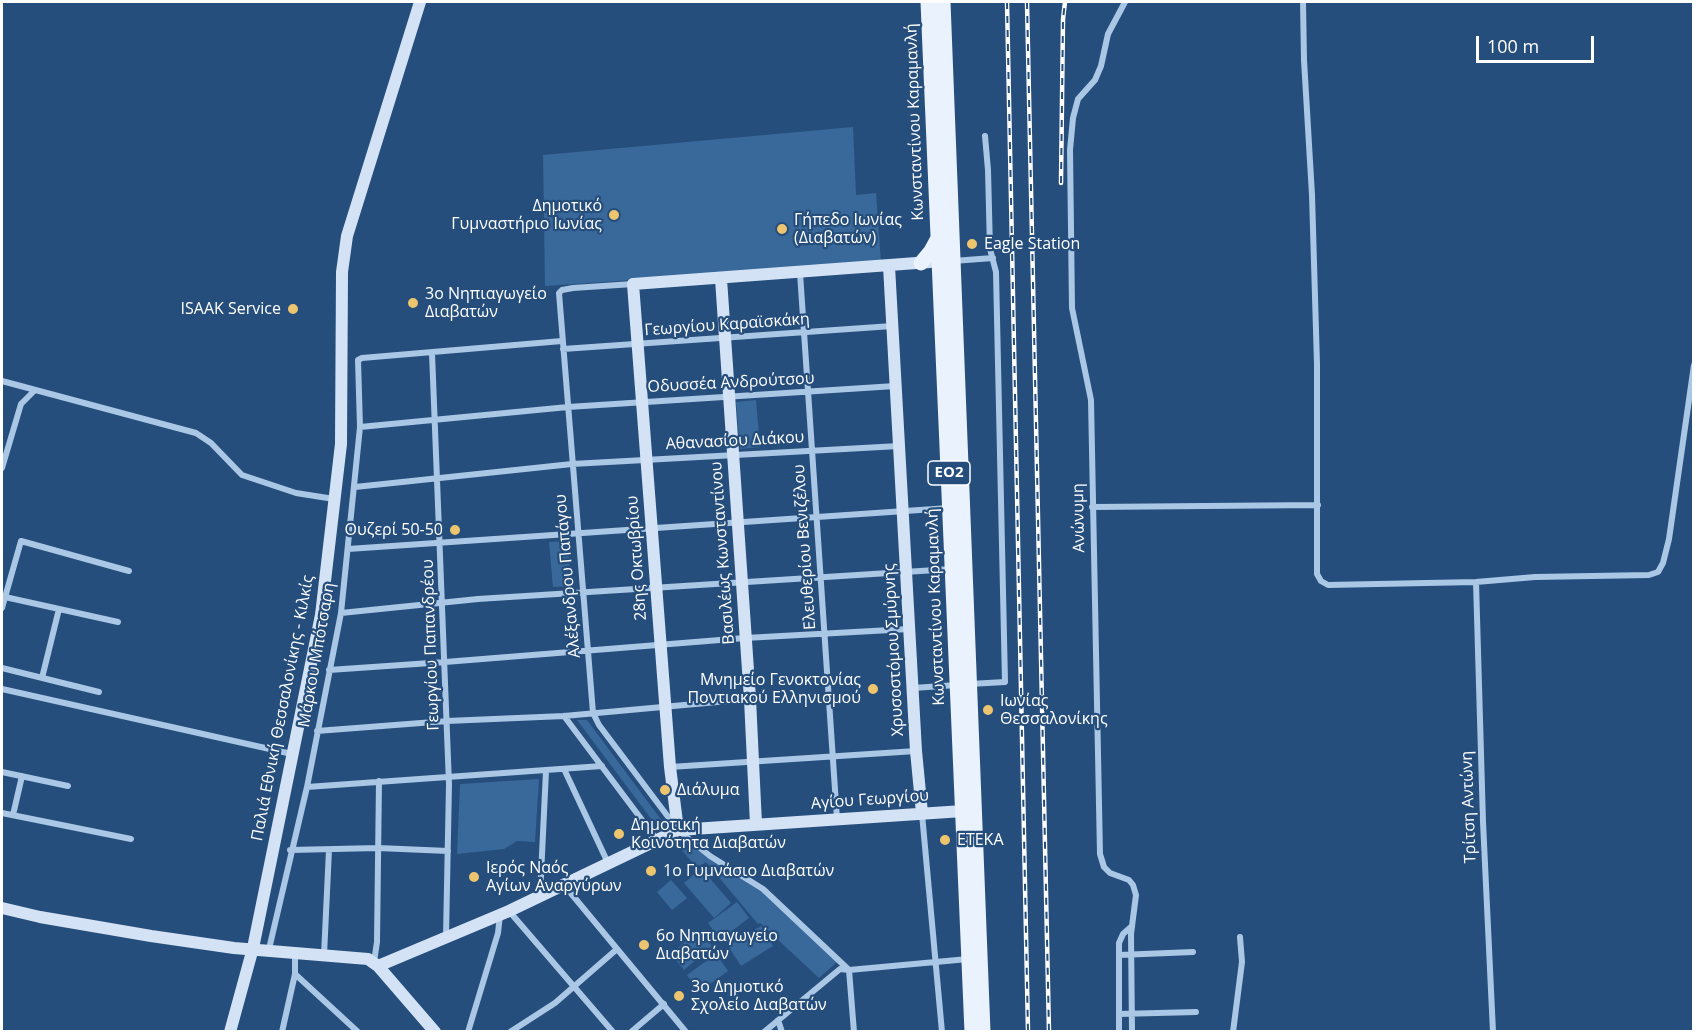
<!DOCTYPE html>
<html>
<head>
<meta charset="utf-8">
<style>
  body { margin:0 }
  #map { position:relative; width:1695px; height:1033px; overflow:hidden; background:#264e7c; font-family:"Open Sans",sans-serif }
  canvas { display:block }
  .frame { position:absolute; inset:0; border:3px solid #fff; pointer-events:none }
  .scale { position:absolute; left:1476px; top:36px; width:118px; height:27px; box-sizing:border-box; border:3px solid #fff; border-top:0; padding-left:8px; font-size:18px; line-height:21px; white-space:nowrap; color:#fff; -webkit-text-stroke:4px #264e7c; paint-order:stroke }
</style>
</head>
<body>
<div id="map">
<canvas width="1695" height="1033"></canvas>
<div class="frame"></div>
<div class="scale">100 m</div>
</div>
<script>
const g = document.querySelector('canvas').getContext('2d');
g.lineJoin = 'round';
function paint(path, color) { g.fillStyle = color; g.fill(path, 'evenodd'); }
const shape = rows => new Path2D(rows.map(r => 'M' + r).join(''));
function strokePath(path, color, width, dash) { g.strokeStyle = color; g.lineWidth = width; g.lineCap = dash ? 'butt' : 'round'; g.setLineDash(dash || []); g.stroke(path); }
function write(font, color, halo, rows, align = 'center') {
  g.font = font + ' "Open Sans",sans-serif'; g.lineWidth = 4.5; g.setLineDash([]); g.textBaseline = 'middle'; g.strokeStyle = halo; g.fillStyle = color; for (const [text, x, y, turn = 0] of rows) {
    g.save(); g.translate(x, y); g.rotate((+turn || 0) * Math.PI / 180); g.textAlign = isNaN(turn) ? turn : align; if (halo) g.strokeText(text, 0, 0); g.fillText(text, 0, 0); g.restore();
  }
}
paint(shape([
  [853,127,856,195,876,193,881,263,545,286,543,155],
  [756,400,760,447,740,449,736,402],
  [568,541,571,586,553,587,549,542],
  [577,720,587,720,668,829,661,832],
  [539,779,535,842,517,841,504,849,457,854,460,784],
  [683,840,761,891,837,962,819,978,760,923,758,924,706,862,697,868,676,843],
  [701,868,731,903,714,918,684,883],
  [671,880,687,898,672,910,657,892],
  [737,902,749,918,720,940,708,923],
  [761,926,773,946,741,966,728,946],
  [698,930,712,946,684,970,671,954],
  [716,954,728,971,699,992,687,975]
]), '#39689a');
strokePath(shape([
  [1125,2,1108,34,1101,66,1095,80,1078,99,1073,118,1070,150,1072,308,1091,400,1100,854,1104,867,1110,873,1129,880,1133,885,1136,895,1131,934,1132,1032],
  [1303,2,1304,60,1312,195,1317,364,1317,574,1321,581,1328,585,1476,582,1535,577,1649,575,1658,572,1663,563,1669,539,1694,365],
  [953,261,993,258],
  [800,273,837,819],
  [633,284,573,288,562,290,559,293,593,713,599,725,678,830,710,856,763,889,849,970],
  [563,349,892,326],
  [432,353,449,784,446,937],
  [2,381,196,433,211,443,242,475,296,493,334,499],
  [360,427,568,407,895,386],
  [2,468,21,404,35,390],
  [355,487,572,464,899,446],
  [1092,507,1318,505],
  [348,549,949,508],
  [1476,582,1483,822,1493,1032],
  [5,597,118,622],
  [2,608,21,541,129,571],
  [341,613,478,599,952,569],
  [2,668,99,692],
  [329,670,445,662,745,638,909,629],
  [42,678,59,609],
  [970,684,1005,682,996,272,990,249,988,170,985,136],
  [913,688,957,685],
  [2,689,292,754],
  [564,716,657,840],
  [317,731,447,721,564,716,750,699],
  [670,767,916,751],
  [564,769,608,863],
  [2,772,68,786],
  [307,787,602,766],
  [2,813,131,839],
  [922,814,942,1032],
  [13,815,22,776],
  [290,850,378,848,448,851],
  [564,885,686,1032],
  [540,896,546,771],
  [509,911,613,1032],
  [269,949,307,787,341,613,360,427,358,360,362,358,562,341],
  [324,955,329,850],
  [1119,955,1193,952],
  [374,962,377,942,379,781],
  [849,970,854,1032],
  [295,974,358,1032],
  [1119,1014,1196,1012],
  [778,1020,782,1032],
  [282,1032,295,974,295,953],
  [468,1032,498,933,500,915],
  [510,1032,555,1003,617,949],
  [631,1032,664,1004],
  [764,1032,840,969,849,970,968,959],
  [1119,1032,1119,943,1123,934,1132,926],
  [1233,1032,1242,962,1240,937]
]), '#aac7e5', 6);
strokePath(shape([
  [889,266,916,751,922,813],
  [721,279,750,699,756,824],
  [678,830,670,767,633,284,930,262],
  [2,908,40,917,151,936,234,948,368,959,378,966,435,1032],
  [378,966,509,911,678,830,963,811],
  [230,1032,253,948,321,615,341,444,342,272,347,236,420,2]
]), '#d3e3f5', 12);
strokePath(shape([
  [928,2,972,1032],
  [943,2,983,1032],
  [921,263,931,251,938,238]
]), '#eaf2fd', 15);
const rail = shape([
  [1007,2,1028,1032],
  [1027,2,1049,1032],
  [1061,183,1063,19,1065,2]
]);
strokePath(rail, '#fff', 4.5);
strokePath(rail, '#264e7c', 2, [7]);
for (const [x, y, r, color] of [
  [614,215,6,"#eec56f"],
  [782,229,6,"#eec56f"],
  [972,244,6,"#eec56f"],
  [413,303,6,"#eec56f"],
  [293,309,6,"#eec56f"],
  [455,530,6,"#eec56f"],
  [873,689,6,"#eec56f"],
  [988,710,6,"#eec56f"],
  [665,790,6,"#eec56f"],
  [619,834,6,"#eec56f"],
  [945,840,6,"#eec56f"],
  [651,871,6,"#eec56f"],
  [474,877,6,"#eec56f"],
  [644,945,6,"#eec56f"],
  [679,996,6,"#eec56f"]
]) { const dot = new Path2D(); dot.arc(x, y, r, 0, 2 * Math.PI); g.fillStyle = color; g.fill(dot); strokePath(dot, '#264e7c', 2); }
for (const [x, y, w] of [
  [949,473,42]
]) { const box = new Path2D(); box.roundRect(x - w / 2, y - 12, w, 24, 4.5); g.fillStyle = '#264e7c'; g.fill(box); strokePath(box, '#fff', 1.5); }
write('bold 15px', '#fff', null, [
  ["ΕΟ2",949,473]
]);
write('16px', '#fff', '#264e7c', [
  ["Κωνσταντίνου Καραμανλή",915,122,-92],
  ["Γεωργίου Καραϊσκάκη",727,325,-4],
  ["Οδυσσέα Ανδρούτσου",731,383,-3],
  ["Αθανασίου Διάκου",735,441,-3],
  ["Ανώνυμη",1079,518,-91],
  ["Ελευθερίου Βενιζέλου",805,547,-94],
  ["Βασιλέως Κωνσταντίνου",723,553,-94],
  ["28ης Οκτωβρίου",637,558,-94],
  ["Αλέξανδρου Παπάγου",568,576,-95],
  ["Κωνσταντίνου Καραμανλή",936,607,-92],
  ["Γεωργίου Παπανδρέου",431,645,-92],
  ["Χρυσοστόμου Σμύρνης",894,650,-93],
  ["Μάρκου Μπότσαρη",317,655,-80],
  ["Παλιά Εθνική Θεσσαλονίκης - Κιλκίς",283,708,-79],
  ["Αγίου Γεωργίου",870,800,-4],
  ["Τρίτση Αντώνη",1469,807,-92]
]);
write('16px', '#fff', '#264e7c', [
  ["Δημοτικό",602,206,"right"],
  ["Γυμναστήριο Ιωνίας",602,224,"right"],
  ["Γήπεδο Ιωνίας",794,220],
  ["(Διαβατών)",794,238],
  ["Eagle Station",984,244],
  ["3ο Νηπιαγωγείο",425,294],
  ["Διαβατών",425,312],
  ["ISAAK Service",281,309,"right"],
  ["Ουζερί 50-50",443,530,"right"],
  ["Μνημείο Γενοκτονίας",861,680,"right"],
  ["Ποντιακού Ελληνισμού",861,698,"right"],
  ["Ιωνίας",1000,701],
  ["Θεσσαλονίκης",1000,719],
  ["Διάλυμα",677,790],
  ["Δημοτική",631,825],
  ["Κοινότητα Διαβατών",631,843],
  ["ΕΤΕΚΑ",957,840],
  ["Ιερός Ναός",486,868],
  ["Αγίων Αναργύρων",486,886],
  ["1ο Γυμνάσιο Διαβατών",663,871],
  ["6ο Νηπιαγωγείο",656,936],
  ["Διαβατών",656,954],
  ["3ο Δημοτικό",691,987],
  ["Σχολείο Διαβατών",691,1005]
], 'left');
</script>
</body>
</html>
